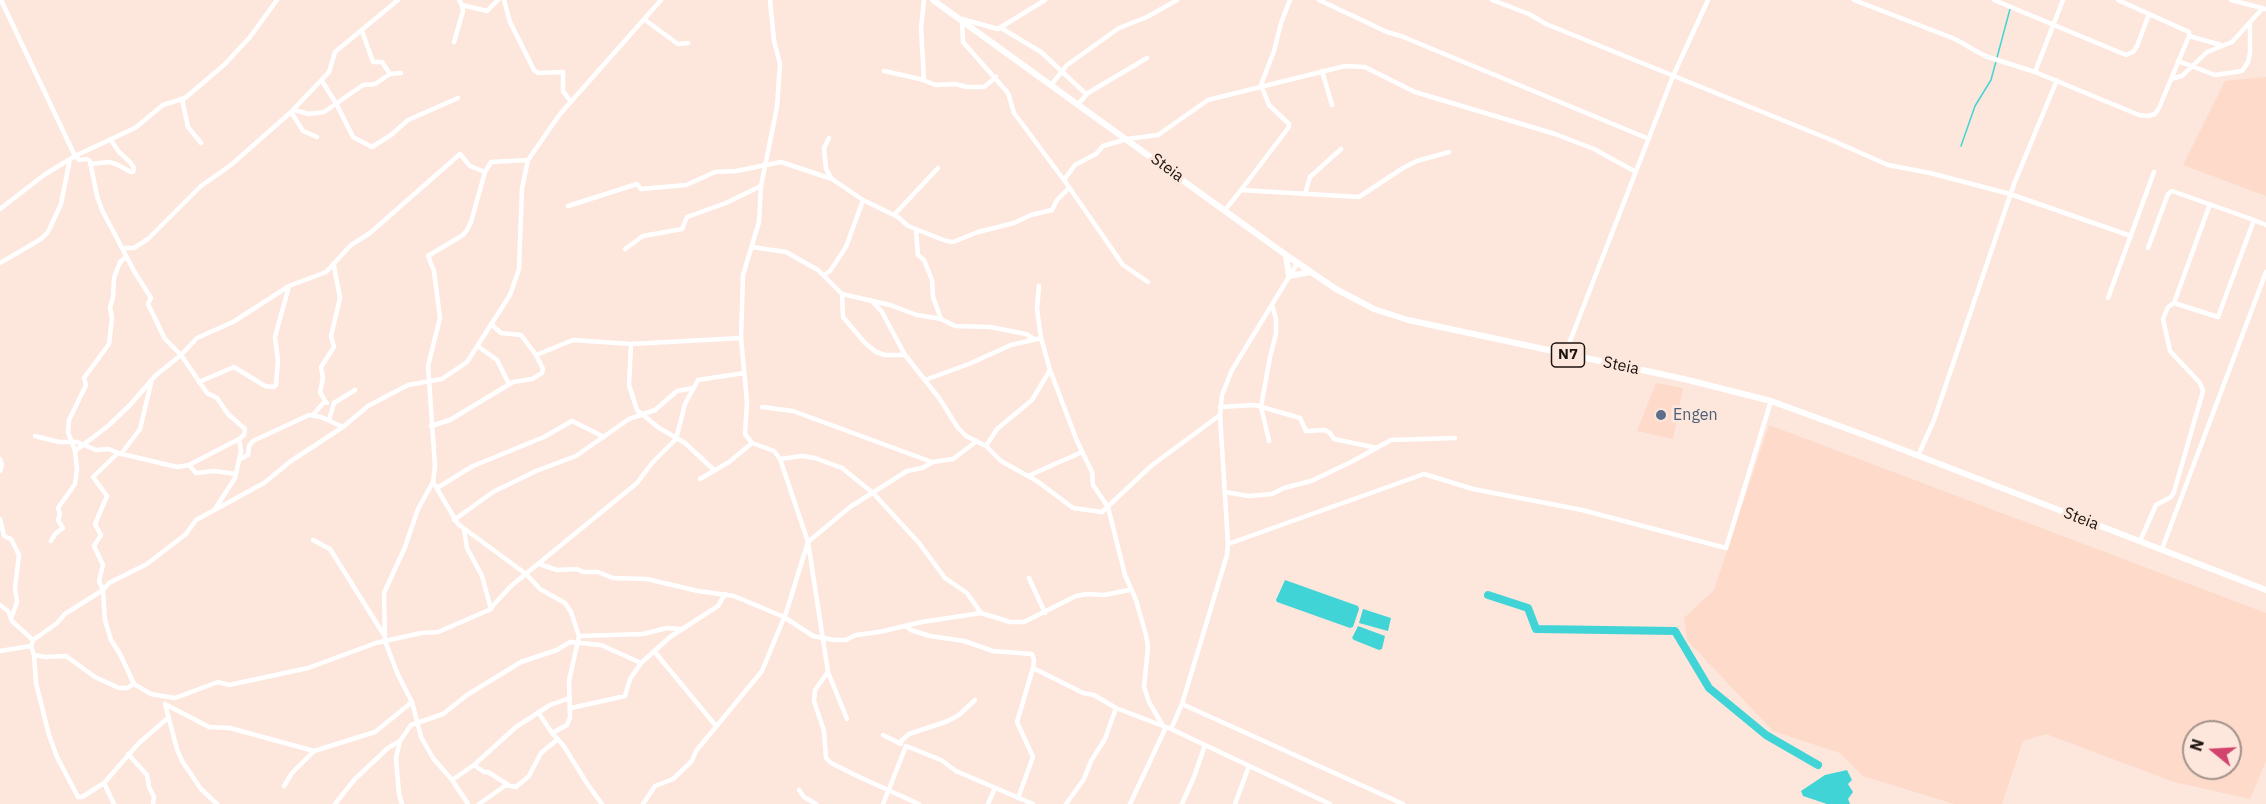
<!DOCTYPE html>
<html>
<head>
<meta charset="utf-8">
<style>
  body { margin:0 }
  #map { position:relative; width:2266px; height:804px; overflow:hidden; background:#fde7dc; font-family:"IBM Plex Sans",sans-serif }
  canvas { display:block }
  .north { position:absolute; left:2182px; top:720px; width:60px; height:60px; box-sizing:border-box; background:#fde7dc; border:2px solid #a3928a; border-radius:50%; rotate:288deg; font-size:16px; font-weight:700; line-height:24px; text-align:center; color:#1c130f }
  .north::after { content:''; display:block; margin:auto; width:21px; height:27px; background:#d2436d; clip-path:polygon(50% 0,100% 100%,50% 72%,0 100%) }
</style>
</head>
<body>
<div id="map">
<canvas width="2266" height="804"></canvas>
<div class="north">N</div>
</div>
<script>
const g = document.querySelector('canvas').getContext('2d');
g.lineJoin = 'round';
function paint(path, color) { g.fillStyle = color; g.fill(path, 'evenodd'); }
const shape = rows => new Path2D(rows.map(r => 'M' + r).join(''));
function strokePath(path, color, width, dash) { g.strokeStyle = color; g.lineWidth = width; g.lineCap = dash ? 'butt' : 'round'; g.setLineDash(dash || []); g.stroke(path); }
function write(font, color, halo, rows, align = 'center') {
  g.font = font + ' "IBM Plex Sans",sans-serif'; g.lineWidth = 6; g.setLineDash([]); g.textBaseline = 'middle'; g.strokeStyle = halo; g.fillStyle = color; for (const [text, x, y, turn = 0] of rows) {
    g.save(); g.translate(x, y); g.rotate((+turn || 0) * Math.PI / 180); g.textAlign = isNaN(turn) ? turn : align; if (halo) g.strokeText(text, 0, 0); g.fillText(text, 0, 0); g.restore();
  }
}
paint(shape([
  [2266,77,2266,196,2183,165,2225,81],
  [1656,383,1683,388,1673,439,1637,431],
  [1769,425,2266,613,2266,761,2250,799,2174,782,2046,734,2023,741,2002,804,1954,804,1863,776,1840,753,1773,731,1687,640,1684,618,1714,590],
  [2194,732,2230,732,2230,768,2194,768]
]), '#fddac9');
paint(shape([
  [1285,580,1358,606,1359,609,1353,627,1350,628,1277,602,1276,600],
  [1363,609,1391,618,1388,631,1359,623],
  [1358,626,1385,636,1382,649,1379,650,1354,640,1352,638],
  [1847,770,1852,780,1848,784,1853,792,1848,799,1850,804,1827,804,1803,796,1801,791,1825,775]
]), '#41d4d6');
strokePath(shape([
  [1961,146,1975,106,1991,80,2010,9]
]), '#41d4d6', 1.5);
strokePath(shape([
  [1488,595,1528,608,1536,629,1675,631,1709,688,1766,735,1818,765]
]), '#41d4d6', 8);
strokePath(shape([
  [1,0,75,156,79,160,87,159,90,161,97,196,102,210,134,271,151,298,148,304,165,339,181,355,207,393,217,398,228,414,245,429,244,435,239,439,241,451,235,478,215,509],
  [504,0,510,22,534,70,538,73,563,72,563,91,571,102],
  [770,0,774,41,780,64,777,107,761,186,759,222,743,275,741,338,747,402,745,434,752,443,774,451,780,459,808,542,828,672,815,690,814,701,824,731,826,758,831,763,857,776,919,804],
  [1319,0,1387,32,1401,36,1649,139],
  [1492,0,1529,14,1546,24,1829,139,1888,165,1930,173,2010,194,2131,236],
  [1854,0,1955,39,1985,56,2035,72,2139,115,2148,116,2155,114,2159,108,2189,36,2189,32,2118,0],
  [1994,0,2126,55,2133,52,2137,46,2149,14],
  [2231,0,2266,9],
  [462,5,487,11,498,0],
  [962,19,998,29,1045,0],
  [645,20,678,44,688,43],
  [962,21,963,42,1008,93,1014,113,1064,180,1123,265,1148,282],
  [1001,28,1041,52,1086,94],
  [362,31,373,62,382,62,390,74],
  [2189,36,2221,45],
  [454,42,463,11,462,5,459,0],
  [2178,61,2215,75,2242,71,2248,62,2250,53,2250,23],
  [884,71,920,79,936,85,955,84,967,87,984,87,996,77],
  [1322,71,1332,105],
  [2035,72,2063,0],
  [2171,79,2182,76,2207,52,2232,42,2262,9],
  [924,80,921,28,924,0],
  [322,81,337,105,353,137,372,147,391,135,408,120,458,98],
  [1051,85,1067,65,1119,28,1147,17,1177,0],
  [182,99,188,127,201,143],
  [1078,104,1088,93,1147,58],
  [294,110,309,114,324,112,363,85,375,84,390,74,401,73],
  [291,112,303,131,317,137],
  [829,138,824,148,826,169,832,179],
  [90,164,109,162,116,164,131,172,133,172,134,168,130,162,119,152,110,139],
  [1064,180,1075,165,1096,154,1103,146,1127,139,1158,135,1208,100,1345,66,1365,67,1415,92,1555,134,1594,149,1636,172],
  [1241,190,1289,127,1289,124,1269,105,1261,85,1274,51,1281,23,1290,0],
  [1305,194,1310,177,1341,149],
  [568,206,637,184,641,189,686,185,715,172,736,171,781,162,832,179,863,200,898,217,908,226,946,241,953,242,978,232,1014,223,1031,215,1052,210,1057,200,1069,188],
  [0,209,44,175,75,156,135,128,163,105,185,98,224,65,250,37,277,0],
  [1225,210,1241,190,1359,197,1403,168,1417,161,1449,152],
  [894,215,938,168],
  [2254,220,2266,225],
  [916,231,918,255,924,260,932,280,933,297,941,319],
  [752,247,786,252,818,270,842,294,843,317,865,343,876,352,885,355,905,355],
  [124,248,134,248,148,239,201,186,231,165,291,112,329,72,335,52,398,0],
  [2148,248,2168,194,2172,191,2254,220,2218,317,2174,303],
  [625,249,643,236,682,229,687,217,726,203,761,186],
  [0,263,41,239,48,232,61,204,70,159],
  [824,275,830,271,846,247,863,200],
  [1039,286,1037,309,1041,338,1050,370,1077,441,1092,472,1093,485,1108,507,1125,575,1136,600,1146,635,1148,647,1144,687,1149,702,1163,726],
  [842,294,890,305,917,315,941,319,955,326,990,327,1026,334,1034,339],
  [2108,298,2154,172],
  [871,300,882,312,905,355,939,398,958,428,966,436,986,446,1001,461,1037,481,1073,508,1102,512,1151,466,1220,415],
  [631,344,629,385,637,410,659,428,685,443,714,470],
  [479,347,497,360,509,384],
  [1565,354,1673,76,1708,0],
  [536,355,573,340,631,344,741,338],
  [925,380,969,364,1011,345,1041,338],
  [199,382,234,367,265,386,274,387,276,385,278,361,275,337,289,286],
  [325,401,320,392,323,378,321,367,334,347,331,336,340,298,334,266],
  [762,407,793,411,932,462],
  [1220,407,1255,405,1300,418,1306,431,1325,430,1330,433,1334,439,1377,448],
  [313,415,325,401,327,403],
  [329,420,334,403,355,390],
  [431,426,450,420,513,382,532,379,542,373,543,369,536,355,521,335,501,333,491,324],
  [35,436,59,442,77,442,96,450,109,449,118,453,177,467,189,465,196,473,214,471,236,474],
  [1269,441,1261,407,1270,357,1276,334,1276,319,1272,305],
  [986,446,997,429,1032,400,1050,370],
  [75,451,108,426,130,405,155,376,181,355,197,338,233,322,289,286,326,272,351,245,370,233,460,154,470,166,485,172],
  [118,453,93,477,107,496,95,524,101,535,94,546,103,565,99,581,103,590,105,620,111,640,120,654,134,684,151,694,175,698,218,682,229,685,308,668,376,643,421,633,438,632,489,610,511,586,637,483,652,463,676,439,685,404,698,380,744,373],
  [121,454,140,429,151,383],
  [1918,456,1934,420,2014,184,2057,80],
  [0,459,2,465,0,471],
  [240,459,248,455,249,446,253,441,309,415,321,417,343,427],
  [780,459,802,456,815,458,842,468,873,493,919,543,945,578,967,593,981,613],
  [189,465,239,439],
  [1028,476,1082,452],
  [700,479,729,462,752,443],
  [433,482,458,524,526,574,540,589,565,603,571,612,579,636,569,681,570,718,567,725,552,733,563,745,588,785,602,804],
  [437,488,473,466,544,437,572,421,604,437],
  [1225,492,1249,496,1272,494,1284,488,1311,481,1351,462,1391,440,1455,438],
  [0,519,4,536,11,539,19,555,15,588,17,602,11,619],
  [454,520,493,492,536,471,576,456,629,419,655,410,677,391,694,388],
  [464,529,467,548,482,576,491,609],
  [313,540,330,549,384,635],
  [51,541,55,534,63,528,58,520,60,514,58,508,75,484,77,469,75,451,68,432,69,420,86,385,84,378,109,344,112,318,110,307,113,297,114,278,120,262,126,257],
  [2140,541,2156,505,2171,497,2174,492,2203,391,2200,383,2170,351,2163,319,2168,307,2174,303,2210,204],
  [1228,544,1424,474,1473,489,1582,510,1726,548,1771,401],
  [2162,549,2266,272],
  [539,564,557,570,577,569,583,572,598,572,613,578,647,579,698,591,734,596,784,617,813,636,834,640,846,640,856,635,879,632,922,622,981,613,1010,622,1024,622,1076,596,1087,594,1104,595,1129,590],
  [1029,578,1045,613],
  [0,605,8,611,12,621,33,640],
  [906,626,911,630,930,636,964,641,993,651,1032,654,1034,660,1033,668,1017,722,1033,757,1018,798],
  [579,636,643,634,667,628,681,629],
  [31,646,34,655,36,683,49,735,57,757,78,797,82,797,104,783,139,743,169,717],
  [0,651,31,646,33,640,56,624,65,614,103,590,109,583,147,564,186,534,196,520,264,483,291,461,343,427,368,406,408,385,442,379,467,362,510,295,519,269,522,188,528,160,560,114,661,0],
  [654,651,716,726],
  [34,655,45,657,66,656,95,677,119,688,127,688,134,684],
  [1033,668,1083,693,1094,695,1116,708,1171,729,1330,804],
  [828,672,847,719],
  [165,704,209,727,230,728,314,751,375,732,412,702],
  [165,704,177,749,182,761,201,789,217,804],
  [1182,704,1403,804],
  [571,708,625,696,630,679,641,663,670,637,718,606,725,594],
  [538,712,552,733],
  [1171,729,1182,704,1227,555,1228,544,1220,415,1222,395,1232,370,1298,262],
  [883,735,901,744],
  [899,743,909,734,948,721,959,715,975,700],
  [128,754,147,775,149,787,154,797,153,804],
  [474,765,484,772,488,772,507,784],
  [452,780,474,765,516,727,550,705,570,698],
  [104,783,114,804],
  [284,786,292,773,314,751],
  [799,790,804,797,816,804],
  [335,804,355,779,388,748,400,741],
  [402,804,399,794,396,758,400,741,411,725,443,714,467,695,521,662,557,650,570,642,601,645,641,663],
  [468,804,452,780,433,758,421,737,412,702,398,675,385,641,384,593,405,547,418,509,433,482,435,466,428,366,440,318,434,271,428,256,463,235,467,230,471,222,485,172,491,162,528,160],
  [479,804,506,785,516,787,529,776,541,753,558,739],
  [643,804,655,786,673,779,692,761,696,751,762,671,786,613,808,542,850,507,907,471,922,468,933,462,953,459,977,441],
  [883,804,906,746,941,760,956,771,1033,804],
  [988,804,995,788],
  [1066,804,1084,779,1091,761,1105,739,1116,708],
  [1130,804,1166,727],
  [1182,804,1194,777,1205,745],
  [1235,804,1249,766]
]), '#fff', 4.5);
strokePath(shape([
  [933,0,1286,255,1336,289,1374,309,1408,320,1684,379,1771,401,1875,439,2266,590],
  [1286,255,1289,276,1311,272]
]), '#fff', 6);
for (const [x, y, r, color] of [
  [1661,415,6,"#5c6f8a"]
]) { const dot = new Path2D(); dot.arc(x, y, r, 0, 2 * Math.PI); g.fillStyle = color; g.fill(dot); strokePath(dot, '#fde7dc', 2); }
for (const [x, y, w] of [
  [1568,355,33]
]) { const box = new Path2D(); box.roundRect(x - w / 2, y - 12, w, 24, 4.5); g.fillStyle = '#fde7dc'; g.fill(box); strokePath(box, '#1c130f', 1.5); }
write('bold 15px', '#1c130f', null, [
  ["N7",1568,355]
]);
write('16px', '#1c130f', '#fde7dc', [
  ["Steia",1167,168,36],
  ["Steia",1621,366,12],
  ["Steia",2081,519,21]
]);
write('16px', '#4e5e75', '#fde7dc', [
  ["Engen",1673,415]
], 'left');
</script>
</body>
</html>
